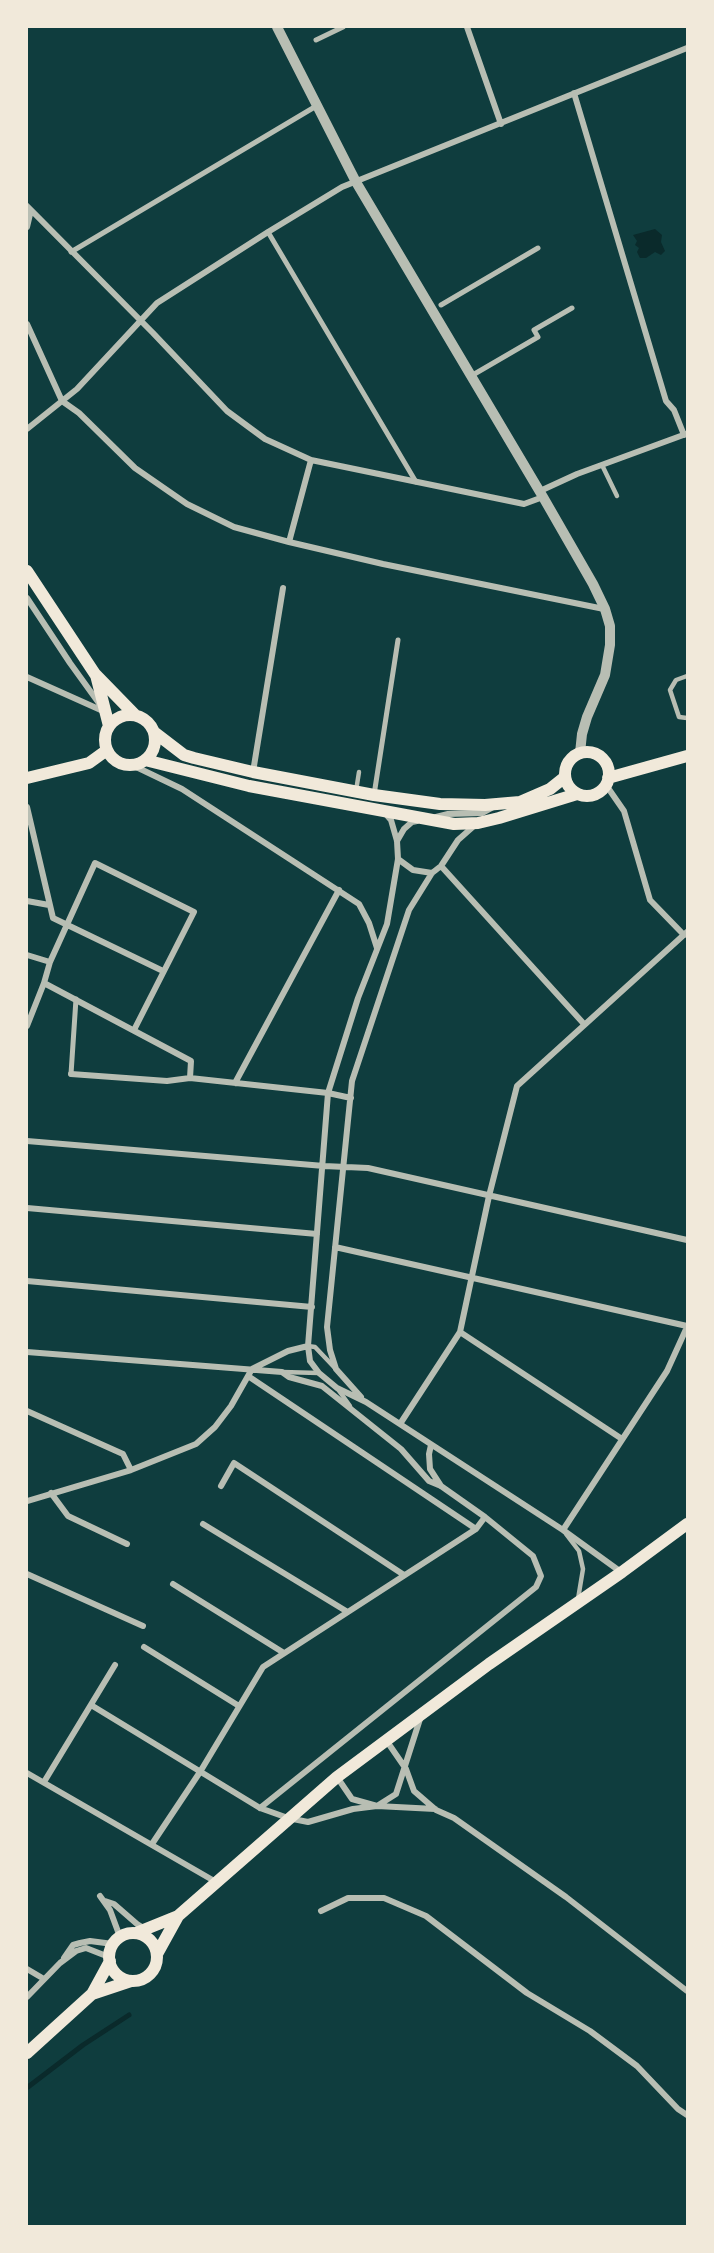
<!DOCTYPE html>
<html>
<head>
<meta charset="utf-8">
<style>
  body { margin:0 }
  #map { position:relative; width:714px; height:2253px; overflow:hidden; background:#0f3d3e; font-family:"Archivo Narrow",sans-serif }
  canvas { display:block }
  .frame { position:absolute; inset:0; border:28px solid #f1e9da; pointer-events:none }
</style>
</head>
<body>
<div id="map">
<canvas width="714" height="2253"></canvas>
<div class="frame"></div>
</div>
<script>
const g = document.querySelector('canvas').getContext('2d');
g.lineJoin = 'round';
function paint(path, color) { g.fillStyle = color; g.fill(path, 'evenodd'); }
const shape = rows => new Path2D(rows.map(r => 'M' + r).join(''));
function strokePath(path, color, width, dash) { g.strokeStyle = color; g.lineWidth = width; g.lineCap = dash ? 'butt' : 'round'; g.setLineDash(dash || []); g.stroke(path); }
paint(shape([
  [655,229,662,235,661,242,665,251,661,255,655,252,646,258,640,258,637,252,639,248,635,245,637,241,633,235]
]), '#0a2a2b');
strokePath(shape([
  [28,2087,83,2045,129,2015]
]), '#0a2a2b', 5);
strokePath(shape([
  [602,465,617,496],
  [687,676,676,680,670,690,679,717,687,718],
  [356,791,359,772],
  [308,1346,315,1347,334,1367],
  [282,1372,319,1373],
  [337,1388,350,1406],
  [566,1534,579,1551,583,1569,578,1599]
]), '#b8beb3', 4.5);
strokePath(shape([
  [316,40,343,27],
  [268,232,416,482],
  [71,252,318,105],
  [441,305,538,248],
  [471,376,538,337,534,330,572,308],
  [374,795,398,640],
  [71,1074,76,999]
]), '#b8beb3', 5);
strokePath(shape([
  [467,27,501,124],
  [574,93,666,401,674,410,684,435],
  [27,206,31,210,27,227],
  [31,210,153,333,227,411,265,439,311,460,524,504,543,497],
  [27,324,62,401,79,413,135,468,187,504,234,527,289,542,383,564,604,609],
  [27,429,77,389,157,303,268,232,342,187,687,48],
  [540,491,577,474,686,434],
  [289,542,311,460],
  [27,598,70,663,101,706],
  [27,677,103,711],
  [132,765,182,789,359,904,369,923,377,948],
  [253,772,283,588],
  [606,785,624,811,650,900,684,935],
  [27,807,53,918,163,971],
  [385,813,391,820,397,841,398,859,387,924,358,998,328,1093,308,1346,310,1361,319,1373,337,1388,366,1402,563,1530,621,1572],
  [436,817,448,814,482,813,493,807],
  [397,841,404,829,412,822,417,821],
  [398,859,413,870,432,873],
  [441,866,584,1024],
  [27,901,49,905],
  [27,955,50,962],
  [44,983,191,1061,190,1078],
  [27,1026,44,983,50,962,95,863,194,912,134,1030],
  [71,1074,167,1081,190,1078,328,1093,351,1098],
  [235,1083,339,890],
  [27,1141,324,1166,368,1168,687,1240],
  [27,1208,317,1234],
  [335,1247,687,1326],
  [27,1281,312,1307],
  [460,1332,622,1439],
  [27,1352,282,1372,289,1377,322,1386,401,1449,429,1481,441,1486,485,1517],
  [248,1376,476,1529],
  [361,1397,336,1369,330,1350,327,1327,352,1081,409,910,432,873,441,866,458,840,475,825],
  [27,1411,123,1454,131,1470],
  [400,1424,460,1332,489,1196,517,1086,687,932],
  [431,1445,429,1454,430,1469,441,1486],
  [221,1486,234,1463,404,1575],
  [51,1493,68,1516,127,1544],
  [27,1501,131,1470,196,1444,215,1427,231,1406,252,1369,288,1351,308,1346],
  [203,1524,346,1611],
  [563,1530,667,1371,687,1327],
  [27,1574,143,1626],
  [173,1584,284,1653],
  [144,1647,239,1706],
  [91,1705,260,1808,288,1818,308,1822,353,1809,377,1806,435,1809],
  [386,1740,406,1769,414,1791,436,1810,454,1818,566,1897,687,1991],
  [27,1773,216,1882],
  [337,1777,352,1799,377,1806,396,1794,420,1719],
  [44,1782,115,1665],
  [152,1844,200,1772,263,1667,476,1529,485,1517,533,1556,541,1576,536,1587,260,1808],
  [100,1896,110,1910,120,1937],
  [105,1901,114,1904,137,1924,145,1929],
  [321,1911,348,1898,384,1898,426,1916,527,1993,590,2031,637,2066,678,2109,687,2115],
  [64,1958,73,1945,80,1943,90,1941,113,1944],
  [27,1969,44,1979],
  [27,1997,60,1963,76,1951,86,1948,109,1957]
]), '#b8beb3', 6);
strokePath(shape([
  [277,27,356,182,543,497,593,584,605,609,610,626,610,645,605,675,587,717,582,734,580,753]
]), '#b8beb3', 10);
strokePath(shape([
  [27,571,95,674,135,715],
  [96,675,109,726],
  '105 740a25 25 0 1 1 50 0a25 25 0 1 1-50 0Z',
  [154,732,184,755,194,758,253,772,374,795,440,804,485,805,520,802,550,789,565,777],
  '565 774a22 22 0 1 1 44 0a22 22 0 1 1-44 0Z',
  [145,760,249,786,454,824,478,823,499,818,577,794],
  [27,778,89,763,107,750],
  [608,778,687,756],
  [136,1933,178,1916],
  '109 1957a24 24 0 1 1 48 0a24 24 0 1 1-48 0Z',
  [157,1954,178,1916,337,1777,489,1664,622,1572,687,1524],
  [92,1994,131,1981],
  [27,2053,92,1994,110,1961]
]), '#f1e9da', 12);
</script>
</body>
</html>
